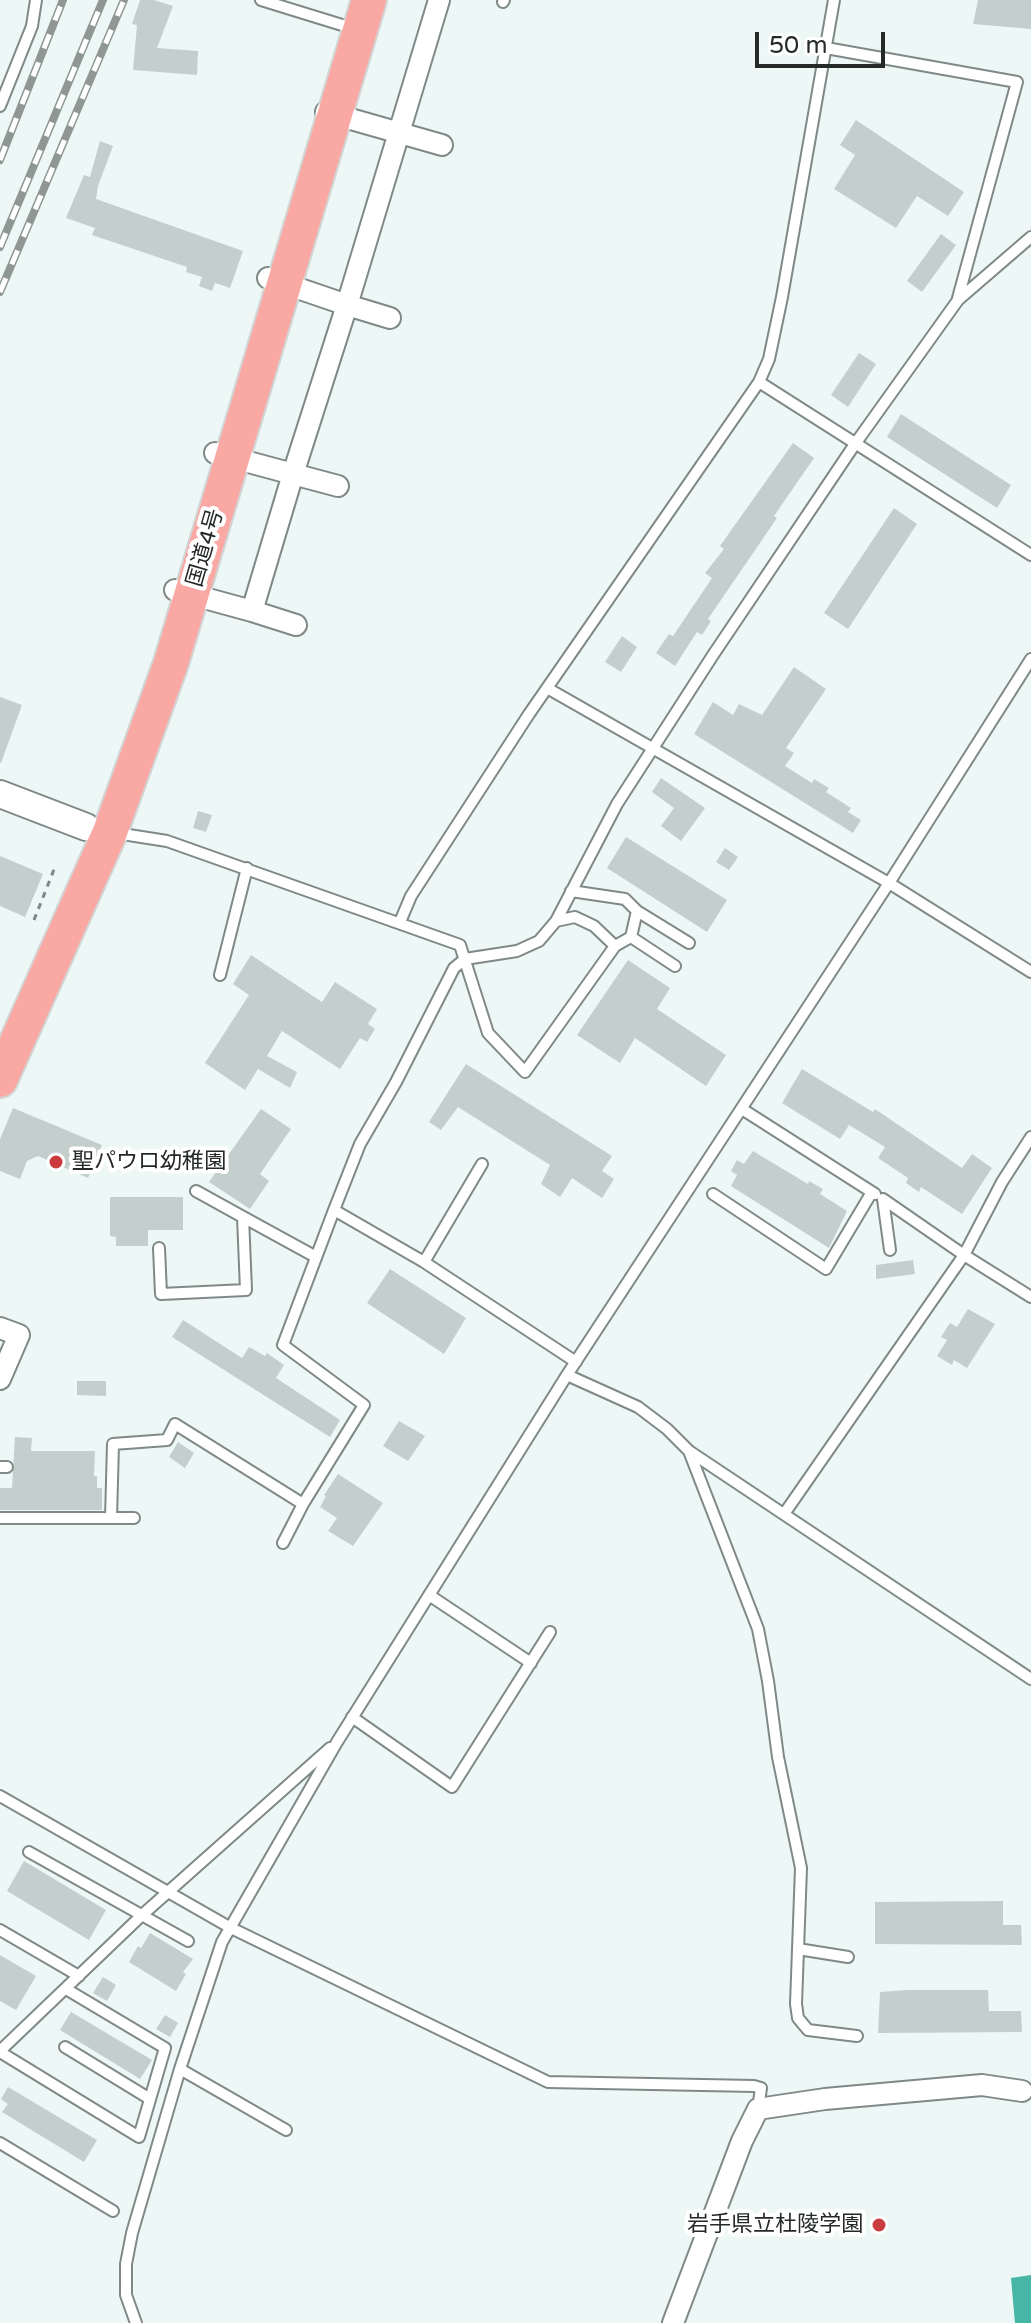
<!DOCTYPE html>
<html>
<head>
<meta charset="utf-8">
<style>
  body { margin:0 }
  #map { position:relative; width:1031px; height:2323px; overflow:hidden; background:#edf8f6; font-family:"Varela Round",sans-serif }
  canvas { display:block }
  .scale { position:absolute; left:755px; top:32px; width:130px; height:36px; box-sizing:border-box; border:4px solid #252928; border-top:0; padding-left:10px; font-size:24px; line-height:28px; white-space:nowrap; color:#252928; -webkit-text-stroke:6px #fff; paint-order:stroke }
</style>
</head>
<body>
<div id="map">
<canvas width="1031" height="2323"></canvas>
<div class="scale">50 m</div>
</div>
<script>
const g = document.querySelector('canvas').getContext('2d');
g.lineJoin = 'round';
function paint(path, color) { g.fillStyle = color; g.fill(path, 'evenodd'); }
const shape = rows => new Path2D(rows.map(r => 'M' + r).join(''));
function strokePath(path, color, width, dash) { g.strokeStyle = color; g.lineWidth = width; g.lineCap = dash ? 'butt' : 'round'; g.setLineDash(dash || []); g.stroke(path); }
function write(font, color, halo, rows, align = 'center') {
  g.font = font + ' "Varela Round","Noto Sans JP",sans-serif'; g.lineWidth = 8; g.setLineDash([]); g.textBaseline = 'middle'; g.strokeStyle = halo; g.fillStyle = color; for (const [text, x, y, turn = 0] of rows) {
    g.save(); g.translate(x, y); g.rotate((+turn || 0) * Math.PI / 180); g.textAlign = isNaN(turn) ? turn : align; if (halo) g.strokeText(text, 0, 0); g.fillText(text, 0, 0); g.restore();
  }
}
paint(shape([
  [1031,2275,1031,2323,1015,2323,1011,2278]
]), '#47b6a7');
paint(shape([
  [140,0,154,0,173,6,157,48,198,51,197,75,133,70,137,25,132,24],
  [978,0,1031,0,1031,29,973,24],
  [856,120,964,192,948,216,917,196,896,228,834,189,855,155,840,145],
  [100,141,113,146,98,186,96,199,243,251,230,288,215,283,212,291,199,286,202,277,186,272,187,267,92,235,95,228,66,218,84,175,90,177],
  [941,234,956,245,922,292,907,281],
  [859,353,876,364,848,407,831,395],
  [901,414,1011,485,997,508,887,437],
  [793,443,814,458,774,516,777,518,708,619,711,621,702,635,697,632,675,666,656,653,669,634,673,636,712,578,705,573,724,549,720,546],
  [894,508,917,524,848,629,824,613],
  [622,636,637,647,621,672,605,662],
  [794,667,826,689,786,748,794,753,785,766,812,783,814,779,829,788,826,792,851,808,848,812,861,820,853,833,694,734,713,702,733,715,739,704,762,715],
  [0,697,22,705,1,763,0,763],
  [661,778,705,808,681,841,661,826,674,808,652,792],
  [198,811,212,815,206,832,193,828],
  [626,837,727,900,707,932,607,868],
  [725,848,738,857,729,870,716,862],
  [0,856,43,874,25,917,0,906],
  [251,955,322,1002,335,982,377,1009,368,1024,375,1029,367,1042,360,1038,340,1069,282,1031,267,1056,297,1072,290,1088,258,1069,245,1090,205,1063,249,995,233,984],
  [628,960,670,988,657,1009,726,1055,706,1086,635,1038,620,1063,577,1035],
  [466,1064,612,1156,602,1171,614,1179,602,1198,572,1178,560,1197,541,1184,550,1165,458,1107,441,1130,429,1122],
  [802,1069,873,1112,875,1109,962,1168,972,1154,992,1168,962,1214,921,1187,919,1192,906,1183,908,1178,878,1158,885,1147,849,1125,840,1139,782,1103],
  [13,1108,102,1145,88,1178,38,1156,27,1161,20,1179,0,1171,0,1139],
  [261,1109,291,1129,260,1174,269,1181,250,1209,209,1182],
  [753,1151,808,1184,809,1181,823,1189,820,1194,847,1211,829,1248,731,1186,737,1175,731,1171,737,1160,744,1164],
  [110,1197,183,1197,183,1230,148,1230,148,1246,116,1246,116,1237,110,1236],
  [913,1260,915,1274,876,1279,876,1265],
  [390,1269,466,1318,444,1354,367,1303],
  [968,1309,995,1324,967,1368,954,1360,952,1365,937,1356,947,1340,941,1337,950,1323,957,1327],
  [183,1320,242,1358,249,1347,265,1356,267,1353,284,1365,276,1378,340,1420,330,1437,172,1337],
  [77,1381,106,1381,106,1396,77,1395],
  [399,1421,425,1436,408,1461,383,1446],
  [15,1437,32,1438,31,1451,95,1451,94,1476,97,1476,97,1488,102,1488,102,1510,0,1510,0,1488,12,1488],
  [178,1442,194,1453,185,1468,169,1457],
  [338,1474,383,1503,353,1546,328,1531,337,1518,320,1507,326,1496,324,1495],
  [24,1861,106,1910,89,1940,7,1891],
  [1003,1901,1003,1925,1021,1925,1022,1945,875,1944,875,1902],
  [150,1933,193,1959,183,1972,186,1974,176,1991,129,1962,138,1946,141,1948],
  [0,1955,36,1976,16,2010,0,2001],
  [103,1977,116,1985,107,2001,93,1993],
  [907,1990,988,1990,989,2011,1021,2011,1022,2032,878,2033,880,1992],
  [71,2012,152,2060,140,2079,60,2030],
  [165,2015,178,2023,170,2037,156,2029],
  [8,2087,97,2140,84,2162,2,2112,8,2104,1,2099]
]), '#c4cfcd');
const service = shape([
  [261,0,355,29],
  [503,2,504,0],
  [826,48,1017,82,958,298],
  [0,106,32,26,36,0],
  [759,382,1031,555],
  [547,688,889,883,1031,972],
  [116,833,167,841,460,945,488,1033,525,1072,615,946],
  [571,891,625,899,637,911,689,943],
  [637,911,631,937,675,966],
  [400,922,411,896,529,714,759,382,769,359,782,297,834,0],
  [631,937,615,946,594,926,575,917,556,921,617,804,713,655,855,444,958,300,1031,237],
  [220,975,247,868],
  [742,1109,875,1194],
  [482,1164,424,1262,334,1210,360,1144,396,1082,454,968,465,959,517,951,539,941,556,921],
  [196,1191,243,1217],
  [713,1194,826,1269,872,1192],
  [159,1248,161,1294,246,1290,243,1217,316,1257],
  [890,1250,883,1199,964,1255,1002,1182,1031,1137],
  [424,1262,576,1362],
  [567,1375,638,1407,667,1429,689,1451,1031,1679],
  [689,1451,758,1629,768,1681,778,1757,801,1868,796,2004,798,2018,808,2030,857,2036],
  [0,1467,7,1467],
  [784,1514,964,1255,1031,1297],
  [0,1518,111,1518,113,1444,167,1440,175,1424,303,1504],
  [111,1518,134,1518],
  [283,1543,303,1504,364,1405,283,1345,334,1210],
  [429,1595,531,1663],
  [352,1717,452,1787,550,1632],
  [0,1796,231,1928,548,2082,754,2086,761,2088,758,2109],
  [29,1852,188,1941],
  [0,1930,79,1976],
  [798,1949,848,1957],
  [65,2047,150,2099],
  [0,2051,141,1916,330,1748],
  [0,2052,139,2137,165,2048,66,1989],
  [180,2069,286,2130],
  [0,2143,113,2211],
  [136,2323,126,2295,126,2264,132,2233,180,2069,222,1942,337,1742,567,1375,889,883,1031,659]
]);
const minor = shape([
  [326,112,442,145],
  [268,278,347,305,439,0],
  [215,453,293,474,252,611,296,625],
  [338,486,293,474,347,305,390,318],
  [175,590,252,611],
  [0,1328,19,1335,0,1379],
  [673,2323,742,2141,758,2109,825,2099,982,2085,1022,2091]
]);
const tertiary = shape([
  [0,794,86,827]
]);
const trunk = shape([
  [0,1080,110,832,171,663,369,0]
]);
strokePath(service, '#7f8987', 14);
strokePath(minor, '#7f8987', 24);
strokePath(tertiary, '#7f8987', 30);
strokePath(trunk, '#d3d4d4', 38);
strokePath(shape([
  [34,920,55,867]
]), '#7f8685', 3, [6, 6]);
strokePath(service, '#fff', 10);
strokePath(minor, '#fff', 20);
strokePath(tertiary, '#fff', 26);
strokePath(trunk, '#faa8a4', 34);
const rail = shape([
  [0,160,63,0],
  [0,247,103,0],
  [0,292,124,0]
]);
strokePath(rail, '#8f9795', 8);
strokePath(rail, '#fff', 5, [15]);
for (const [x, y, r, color] of [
  [56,1162,8,"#ca3b40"],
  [879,2225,8,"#ca3b40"]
]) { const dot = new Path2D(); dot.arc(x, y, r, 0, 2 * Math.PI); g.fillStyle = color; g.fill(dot); strokePath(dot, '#fff', 3); }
write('22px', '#252928', '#fff', [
  ["国道4号",206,548,-74]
]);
write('22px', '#252928', '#fff', [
  ["聖パウロ幼稚園",72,1162],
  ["岩手県立杜陵学園",863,2225,"right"]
], 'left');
</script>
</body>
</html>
